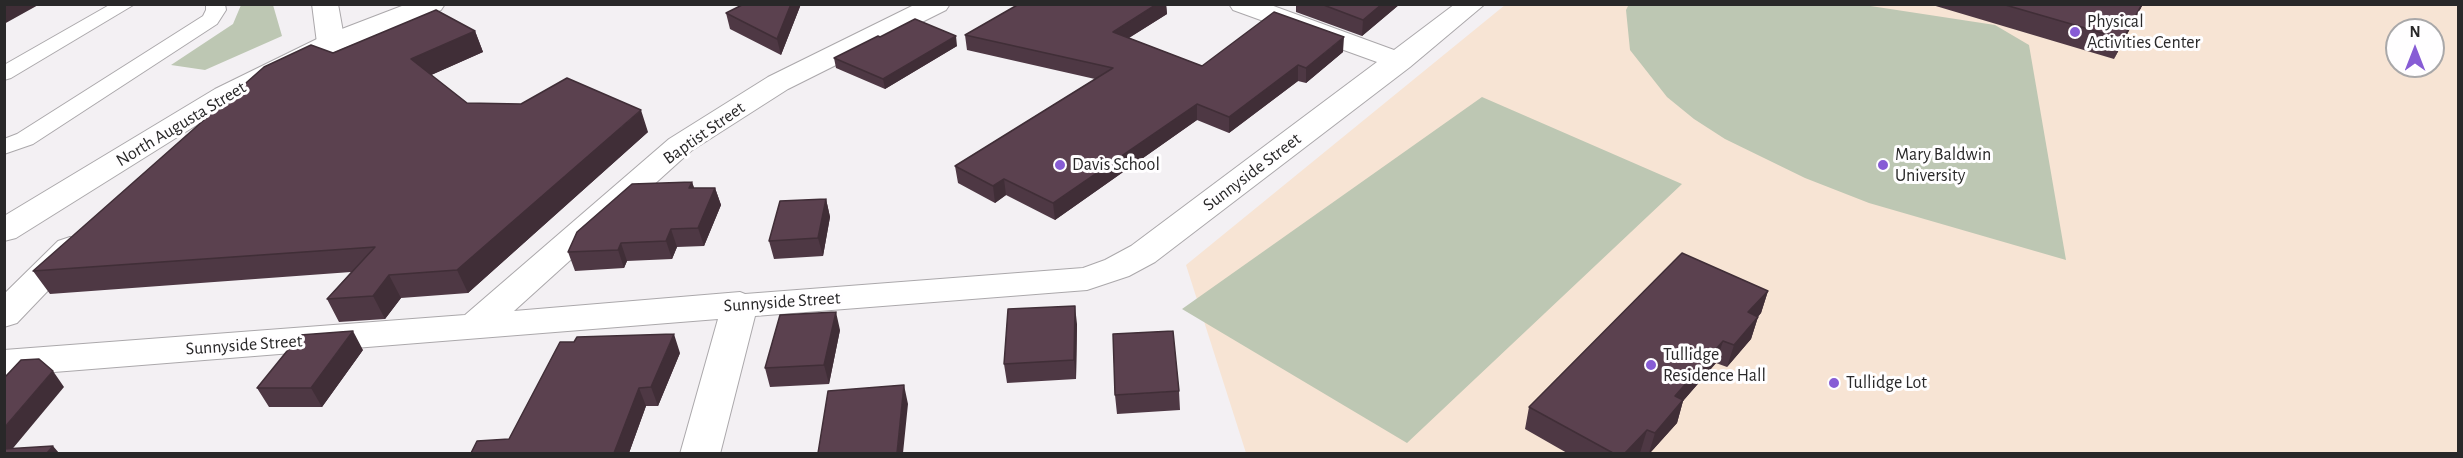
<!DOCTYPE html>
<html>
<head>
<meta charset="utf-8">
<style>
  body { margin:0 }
  #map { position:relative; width:2463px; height:458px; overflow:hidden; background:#f3f0f3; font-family:"Alegreya Sans",sans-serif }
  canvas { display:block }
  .frame { position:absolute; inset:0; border:6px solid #292829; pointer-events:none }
  .north { position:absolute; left:2385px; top:18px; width:60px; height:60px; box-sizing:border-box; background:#fffeff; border:2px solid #a9a8a9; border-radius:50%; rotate:0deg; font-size:16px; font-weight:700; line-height:24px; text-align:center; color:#292829 }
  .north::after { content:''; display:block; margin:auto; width:21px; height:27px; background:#875cd5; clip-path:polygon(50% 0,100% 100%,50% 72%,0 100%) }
</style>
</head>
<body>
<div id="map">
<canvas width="2463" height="458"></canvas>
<div class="frame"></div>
<div class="north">N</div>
</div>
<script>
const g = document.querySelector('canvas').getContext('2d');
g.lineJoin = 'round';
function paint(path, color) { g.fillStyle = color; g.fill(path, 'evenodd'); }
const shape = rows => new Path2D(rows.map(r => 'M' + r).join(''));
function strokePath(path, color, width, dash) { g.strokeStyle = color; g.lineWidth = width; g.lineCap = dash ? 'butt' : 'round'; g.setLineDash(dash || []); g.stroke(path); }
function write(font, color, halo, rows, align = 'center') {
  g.font = font + ' "Alegreya Sans",sans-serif'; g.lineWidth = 6; g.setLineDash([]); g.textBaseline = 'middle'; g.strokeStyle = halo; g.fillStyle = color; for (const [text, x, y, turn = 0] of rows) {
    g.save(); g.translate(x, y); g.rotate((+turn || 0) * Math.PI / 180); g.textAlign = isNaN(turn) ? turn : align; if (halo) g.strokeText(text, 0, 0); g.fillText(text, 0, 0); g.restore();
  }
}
paint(shape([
  [1505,5,2458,5,2458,453,1246,453,1186,265],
  [2397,30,2433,30,2433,66,2397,66]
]), '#f7e4d4');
paint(shape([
  [1629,4,1864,5,1995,25,2029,45,2066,260,1869,203,1805,178,1725,139,1694,119,1667,97,1630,50,1626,10],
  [241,5,273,5,282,36,205,70,171,65,233,24],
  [1482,97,1682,184,1407,443,1182,309]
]), '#bdc7b3');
const service = shape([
  [111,4,135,4,11,78,4,80,4,65,111,4],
  [206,4,225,4,226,10,217,24,33,144,4,154,4,139,17,134,203,16,206,10,206,4]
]);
const minor = shape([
  [312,4,338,4,345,43,341,49,331,51,321,49,317,43,312,4],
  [916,4,950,4,946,10,788,89,691,151,514,311,740,292,745,294,1083,268,1105,260,1131,246,1377,62,1233,10,1229,4,1268,4,1394,50,1455,4,1485,4,1410,67,1155,262,1129,276,1087,290,755,316,720,454,680,454,718,319,4,376,4,350,465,315,669,139,768,77,916,4]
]);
const secondary = shape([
  [407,4,445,4,441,10,341,49,235,101,16,238,4,241,4,216,215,89,321,37,407,4],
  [70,237,82,241,87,248,82,255,17,323,4,327,4,294,58,241,70,237]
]);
strokePath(service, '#aba8ab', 2);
strokePath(minor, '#aba8ab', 2);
strokePath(secondary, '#aba8ab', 2);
paint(service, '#fff');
paint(minor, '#fff');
paint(secondary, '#fff');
paint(shape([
  [744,4,801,4,781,55,730,29,726,13],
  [1019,4,1166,4,1167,14,1129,38,1202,66,1343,52,1306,83,1298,81,1229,133,1197,120,1055,220,1006,195,995,203,958,183,955,166,1095,79,967,50,965,35],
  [1296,4,1400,4,1362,36,1296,12],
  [1929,4,2143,4,2114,59],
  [475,31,483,52,431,75,467,103,648,132,468,293,401,298,385,319,339,322,327,299,351,272,50,294,33,271],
  [880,37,957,46,885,89,836,68,834,58],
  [692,182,694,188,715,188,721,205,704,246,677,247,672,259,627,261,624,268,575,271,568,252],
  [826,199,830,217,823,256,774,259,769,241],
  [1768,291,1761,313,1758,317,1751,339,1727,367,1716,363,1683,401,1677,423,1650,453,1567,453,1525,429,1529,407],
  [1077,324,1076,379,1007,383,1004,364],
  [840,330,829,384,770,387,765,368],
  [363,350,322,407,269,407,257,388],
  [680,353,658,406,646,406,629,453,471,453,509,439],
  [1179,391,1180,410,1117,414,1115,395]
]), '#4e3844');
paint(shape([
  [4,4,40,4,4,24],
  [791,4,801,4,781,55,777,39],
  [1157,4,1166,4,1167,14,1114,47,1113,32],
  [1382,4,1400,4,1362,36,1363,20],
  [2142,4,2143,4,2114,59,2123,39],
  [475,31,483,52,420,80,411,59],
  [956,36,957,46,885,89,883,79],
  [1344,37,1343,52,1306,83,1306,68],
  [1298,65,1298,81,1229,133,1229,117],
  [1197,104,1197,120,1055,220,1053,203],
  [641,110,648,132,468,293,457,270],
  [1004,179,1006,195,995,203,993,186],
  [692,182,698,199,689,188],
  [715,188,721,205,704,246,698,228],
  [826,199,830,217,823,256,818,238],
  [671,229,677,247,672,259,666,241],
  [621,243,627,261,624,268,618,250],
  [389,275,401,298,385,319,373,296],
  [1768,291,1761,313,1741,334,1748,312],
  [1075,306,1077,324,1076,379,1074,360],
  [836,312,840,330,829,384,824,365],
  [1758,317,1751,339,1727,367,1734,345],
  [353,331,363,350,322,407,311,388],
  [674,334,680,353,658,406,651,387],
  [1723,341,1716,363,1683,401,1677,423,1650,453,1649,453,1655,433,1675,396],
  [53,371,64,387,9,453,4,453,4,428],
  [904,385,908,404,903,453,897,453],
  [639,388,646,406,629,453,614,453],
  [1647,430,1640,453,1625,453],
  [53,446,59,453,47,453]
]), '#402e37');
const building = shape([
  [744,4,791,4,777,39,726,13,744,4],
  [1019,4,1157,4,1113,32,1202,66,1274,12,1344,37,1306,68,1298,65,1229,117,1197,104,1053,203,1004,179,993,186,955,166,1113,68,965,35,1019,4],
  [1321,4,1382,4,1363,20,1321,4],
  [2002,4,2142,4,2123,39,2002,4],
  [436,10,475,31,411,59,467,103,521,104,567,78,641,110,457,270,389,275,373,296,327,299,375,247,33,271,264,67,311,45,333,53,436,10],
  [915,19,956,36,883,79,834,58,878,36,880,37,915,19],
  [692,182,689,188,715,188,698,228,671,229,666,241,621,243,618,250,568,252,577,232,632,184,692,182],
  [826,199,818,238,769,241,780,201,826,199],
  [1682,253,1768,291,1748,312,1758,317,1734,345,1723,341,1675,396,1683,400,1655,433,1647,430,1625,453,1613,453,1529,407,1682,253],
  [1075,306,1074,360,1004,364,1008,309,1075,306],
  [836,312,824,365,765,368,780,315,836,312],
  [353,331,311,388,257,388,300,335,353,331],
  [1173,331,1179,391,1115,395,1113,334,1173,331],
  [674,334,651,387,639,388,614,453,471,453,477,441,509,439,560,342,574,342,577,337,674,334],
  [39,359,53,371,4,428,4,376,6,376,21,360,39,359],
  [904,385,897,453,818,453,828,391,904,385],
  [53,446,47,453,4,453,4,449,53,446]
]);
paint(building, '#5b414f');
strokePath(building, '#402e37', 1.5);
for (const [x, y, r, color] of [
  [2075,32,6,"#875cd5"],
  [1060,165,6,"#875cd5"],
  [1883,165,6,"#875cd5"],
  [1651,365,6,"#875cd5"],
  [1834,383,6,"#875cd5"]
]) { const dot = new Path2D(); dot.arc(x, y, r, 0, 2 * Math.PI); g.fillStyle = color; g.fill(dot); strokePath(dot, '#fffeff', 2); }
write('18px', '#292829', '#fffeff', [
  ["Physical",2087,22],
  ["Activities Center",2087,43],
  ["Mary Baldwin",1895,155],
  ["University",1895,176],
  ["Davis School",1072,165],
  ["Tullidge",1663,355],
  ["Residence Hall",1663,376],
  ["Tullidge Lot",1846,383]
], 'left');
write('18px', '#292829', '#fffeff', [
  ["North Augusta Street",181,124,-31],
  ["Baptist Street",704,133,-35],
  ["Sunnyside Street",1252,172,-37],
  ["Sunnyside Street",782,302,-4],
  ["Sunnyside Street",244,345,-4]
]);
</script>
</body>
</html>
